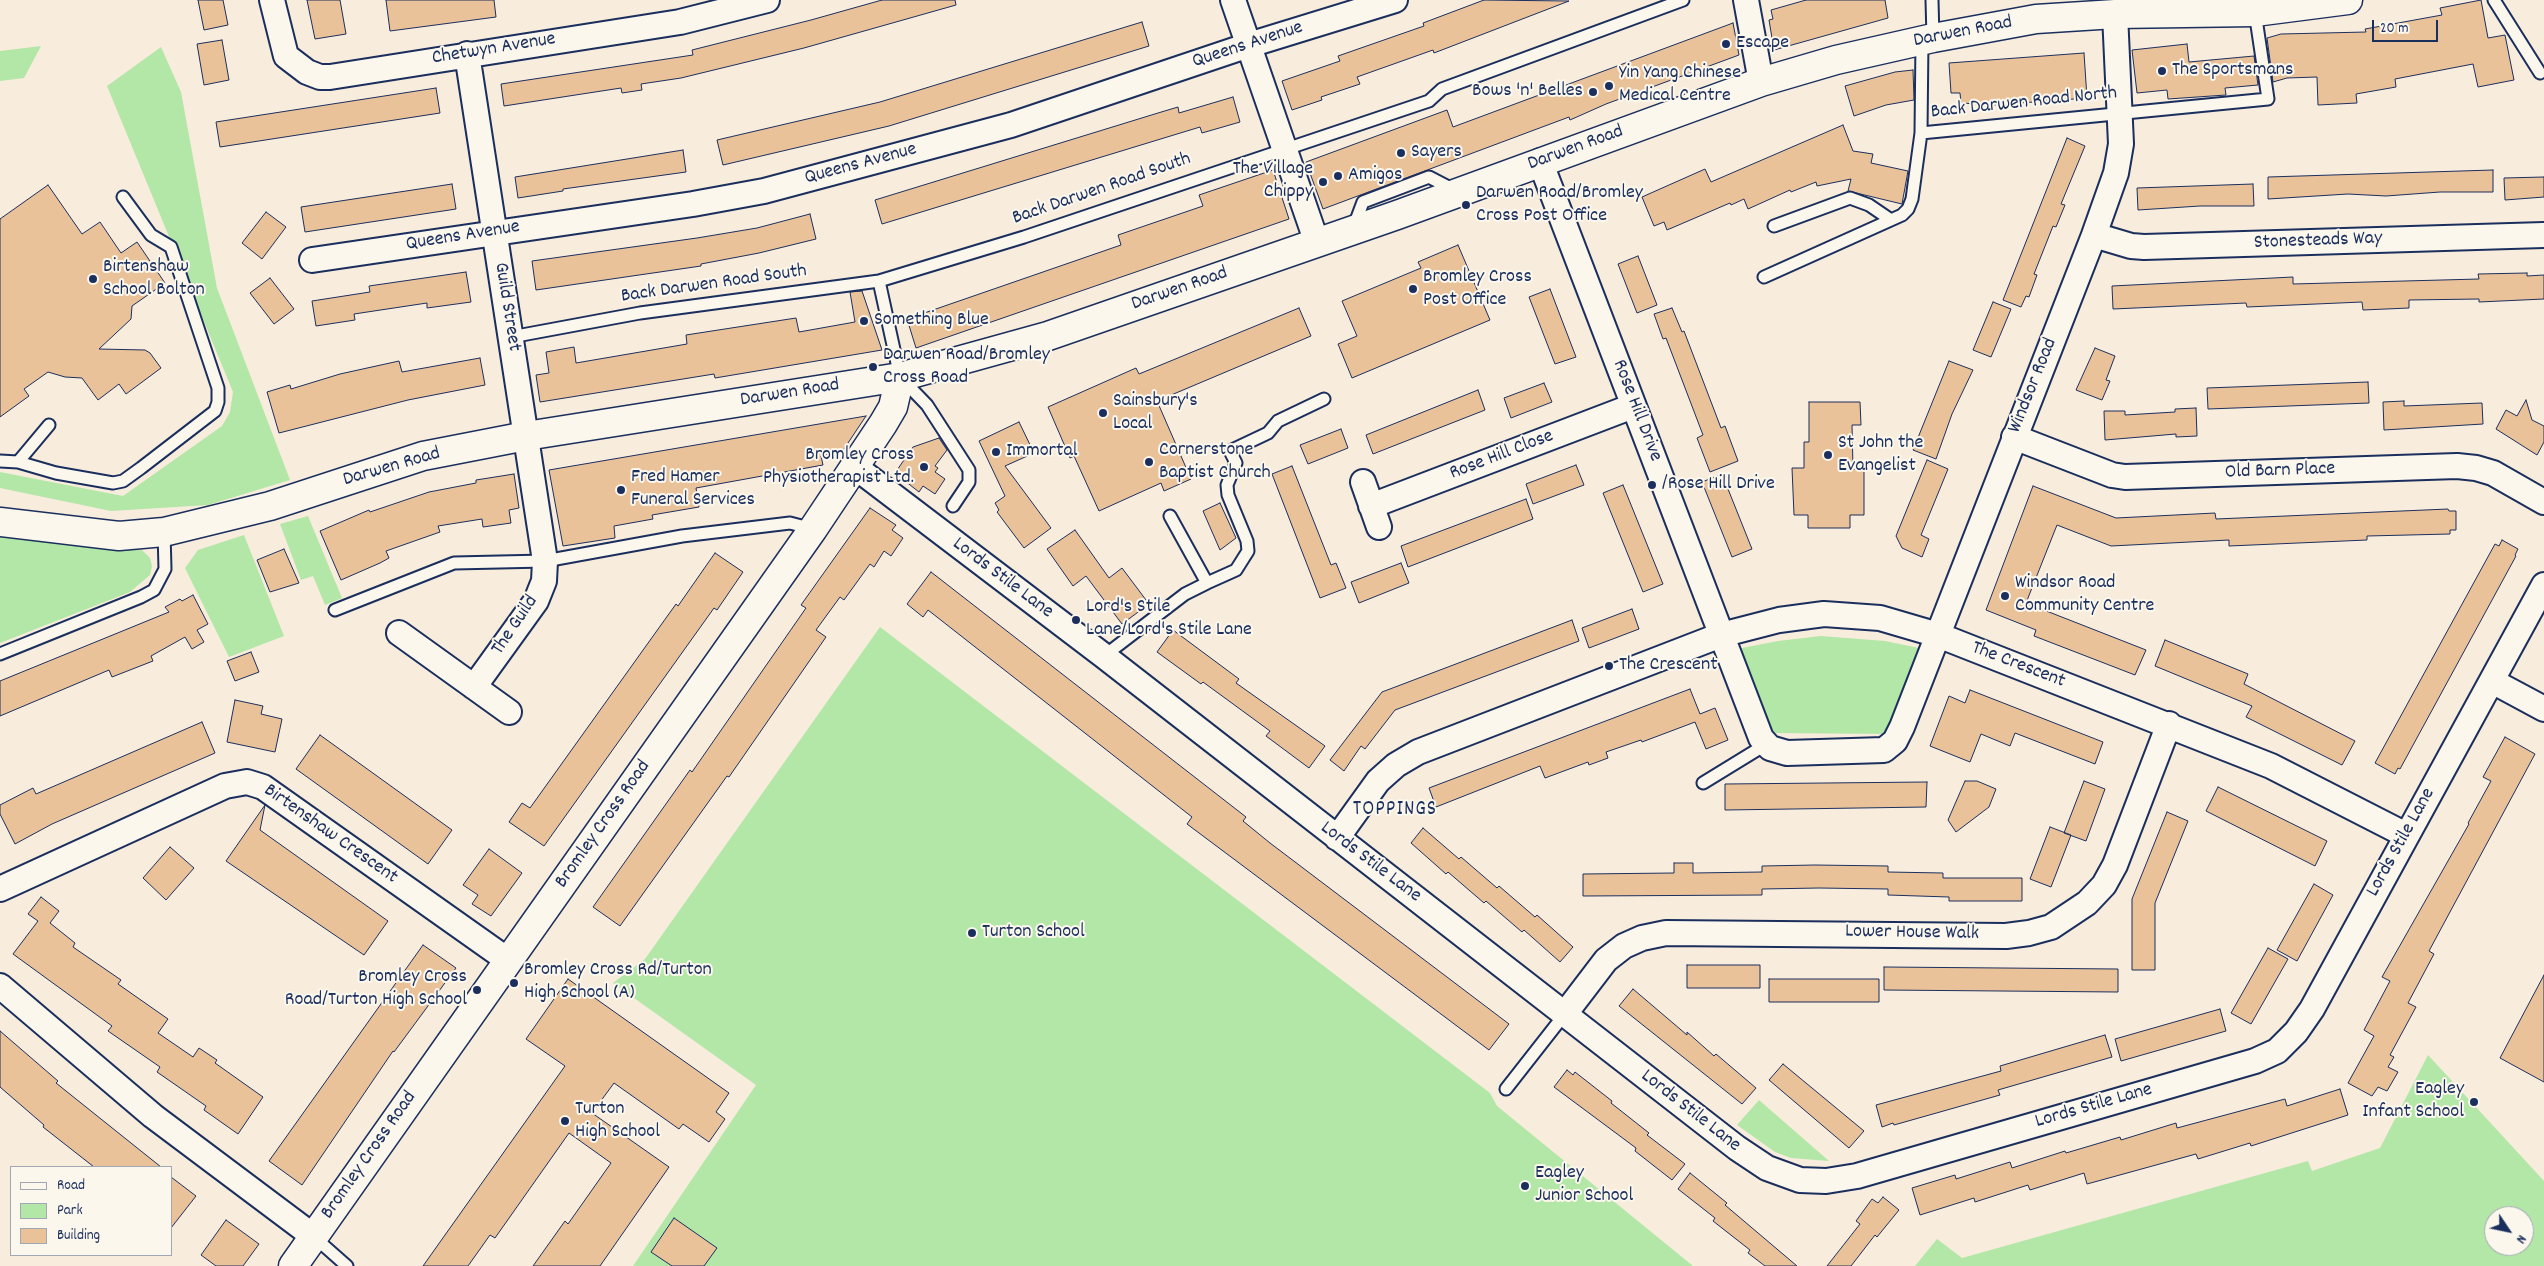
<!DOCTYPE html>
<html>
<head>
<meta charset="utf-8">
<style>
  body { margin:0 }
  #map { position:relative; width:2544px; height:1266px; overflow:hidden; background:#f8ecdc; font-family:Dekko,sans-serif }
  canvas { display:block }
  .legend { position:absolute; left:10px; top:1166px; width:162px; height:90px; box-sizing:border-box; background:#fbf7ec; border:1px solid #a1a7b3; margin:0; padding:6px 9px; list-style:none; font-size:15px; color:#1b2f5e }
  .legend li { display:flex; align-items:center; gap:10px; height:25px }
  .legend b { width:25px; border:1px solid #a1a7b3 }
  .north { position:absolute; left:2484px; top:1206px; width:50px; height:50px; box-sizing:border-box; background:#fbf7ec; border:1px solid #a1a7b3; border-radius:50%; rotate:124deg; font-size:14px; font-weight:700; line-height:20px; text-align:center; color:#1b2f5e }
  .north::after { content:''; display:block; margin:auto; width:18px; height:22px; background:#1b2f5e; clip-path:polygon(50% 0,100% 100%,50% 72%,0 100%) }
  .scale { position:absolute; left:2372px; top:20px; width:66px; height:22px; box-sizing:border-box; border:2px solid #1b2f5e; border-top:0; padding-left:6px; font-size:15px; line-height:18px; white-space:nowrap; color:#1b2f5e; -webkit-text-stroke:4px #fbf7ec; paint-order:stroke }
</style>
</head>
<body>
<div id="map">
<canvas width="2544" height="1266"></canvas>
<ul class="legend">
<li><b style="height:6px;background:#fbf7ec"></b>Road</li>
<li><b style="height:14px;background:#b2e7a8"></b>Park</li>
<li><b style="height:14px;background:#eac29a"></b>Building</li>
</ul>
<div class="north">N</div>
<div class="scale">20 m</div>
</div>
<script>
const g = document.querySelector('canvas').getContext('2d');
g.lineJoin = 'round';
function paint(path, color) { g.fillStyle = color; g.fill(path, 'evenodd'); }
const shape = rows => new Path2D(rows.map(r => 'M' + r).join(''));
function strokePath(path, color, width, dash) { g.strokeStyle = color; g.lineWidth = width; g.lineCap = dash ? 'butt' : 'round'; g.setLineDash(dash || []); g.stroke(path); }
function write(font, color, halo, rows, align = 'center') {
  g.font = font + ' Dekko,sans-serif'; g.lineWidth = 4; g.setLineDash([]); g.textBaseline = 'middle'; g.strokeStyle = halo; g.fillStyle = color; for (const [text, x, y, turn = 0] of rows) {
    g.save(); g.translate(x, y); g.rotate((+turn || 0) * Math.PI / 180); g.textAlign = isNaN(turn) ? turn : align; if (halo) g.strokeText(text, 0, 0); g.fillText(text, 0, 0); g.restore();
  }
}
paint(shape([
  [41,46,24,78,0,81,0,51],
  [161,47,181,92,217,288,290,480,208,505,111,511,0,488,0,472,123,496,222,426,230,412,233,392,107,86],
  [308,516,342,598,325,605,313,576,301,580,280,524],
  [0,535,115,550,142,550,150,558,152,566,150,575,130,592,0,643],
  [244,535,284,636,229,657,185,568,198,550],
  [880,627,1490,1093,1497,1106,1693,1266,633,1266,756,1085,613,983,645,959],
  [1821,636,1885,641,1919,648,1919,662,1891,734,1767,733,1742,658,1742,648,1778,641],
  [2428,1055,2544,1181,2544,1266,1915,1266,1937,1239,1962,1258,2308,1161,2312,1171,2380,1148],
  [2494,1216,2524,1216,2524,1246,2494,1246],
  [1759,1100,1829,1161,1791,1158,1775,1152,1737,1125]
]), '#b2e7a8');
const building = shape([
  [198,0,223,0,228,25,204,30,198,0],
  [307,0,340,0,346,34,315,39,307,0],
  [386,0,494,0,496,17,390,31,386,0],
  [882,0,955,0,956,5,804,48,681,78,641,84,642,90,622,93,621,88,504,106,501,84,693,55,692,50,811,20,882,0],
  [1484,0,1569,1,1434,53,1433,50,1357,77,1360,84,1321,97,1322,100,1292,110,1282,81,1340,61,1338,56,1424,26,1423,23,1484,0],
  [1806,0,1885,0,1888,18,1774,50,1769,20,1773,19,1771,10,1806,0],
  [2481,0,2488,38,2505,35,2514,80,2478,87,2473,64,2395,79,2396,87,2356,94,2357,103,2318,105,2317,77,2287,78,2273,82,2267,38,2281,34,2366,32,2365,29,2442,15,2440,8,2481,0],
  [1142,22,1149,46,889,126,723,165,717,140,880,102,1142,22],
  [1733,23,1739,55,1606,104,1570,120,1569,117,1323,209,1306,162,1447,110,1453,127,1733,23],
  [222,40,229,80,204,85,197,44,222,40],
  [2187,44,2189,62,2254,56,2258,85,2225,88,2226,95,2168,99,2167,90,2137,93,2132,50,2187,44],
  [2084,53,2087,98,1993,105,1961,103,1960,93,1951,93,1949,63,2084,53],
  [1913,70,1914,100,1886,105,1854,116,1845,86,1895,72,1913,70],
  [436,88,440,113,220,147,216,122,436,88],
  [1233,97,1240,122,1202,133,1200,127,882,224,875,200,1158,113,1178,107,1179,113,1233,97],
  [1843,125,1853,151,1873,154,1871,163,1908,171,1902,204,1848,191,1851,179,1817,186,1816,182,1791,192,1790,190,1748,209,1744,199,1731,205,1730,203,1667,230,1664,222,1654,226,1642,197,1705,169,1711,182,1843,125],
  [2067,138,2085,146,2061,204,2065,205,2056,227,2053,226,2034,274,2037,275,2029,297,2026,296,2021,307,2003,300,2067,138],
  [683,150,686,172,563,189,563,191,518,198,515,177,683,150],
  [1273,170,1289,219,916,348,907,319,1121,245,1118,235,1203,206,1199,195,1273,170],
  [2493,170,2493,192,2440,192,2386,196,2348,194,2268,199,2268,177,2493,170],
  [2544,177,2544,197,2505,200,2504,178,2544,177],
  [452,184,456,209,305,232,301,207,452,184],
  [2253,184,2254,206,2200,206,2138,210,2137,188,2253,184],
  [48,185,82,234,100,222,121,253,137,242,165,283,132,306,131,319,99,349,145,350,150,353,161,368,126,394,119,384,98,400,82,378,65,377,48,372,24,389,29,396,0,417,0,219,48,185],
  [266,212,286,227,262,259,242,243,266,212],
  [810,214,816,239,759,253,701,264,701,266,536,290,532,261,697,238,757,228,810,214],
  [1458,245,1490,320,1352,378,1338,344,1357,336,1342,301,1421,268,1418,262,1458,245],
  [1638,256,1657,305,1637,313,1618,264,1638,256],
  [466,272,471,302,427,308,427,303,354,314,355,320,316,326,312,301,370,292,369,286,466,272],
  [2527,273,2527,276,2544,275,2544,299,2479,302,2479,299,2409,300,2409,308,2363,310,2362,302,2247,307,2246,303,2113,309,2112,286,2293,277,2293,284,2479,279,2478,274,2527,273],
  [270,278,294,309,274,324,250,293,270,278],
  [1550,289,1576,357,1555,364,1529,297,1550,289],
  [862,291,882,350,715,378,714,374,540,402,536,375,549,373,546,352,574,347,576,363,687,344,686,335,796,318,799,332,855,322,850,292,862,291],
  [1993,302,2011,309,1991,357,1973,350,1993,302],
  [1299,308,1311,336,1157,401,1191,479,1164,491,1161,483,1099,511,1074,456,1070,458,1048,407,1136,368,1139,374,1299,308],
  [1672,308,1682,332,1684,331,1721,428,1725,426,1738,461,1710,472,1697,438,1703,435,1666,338,1663,339,1654,314,1672,308],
  [2095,348,2115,356,2106,380,2110,381,2102,400,2076,390,2095,348],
  [480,358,485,385,408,400,279,433,267,392,290,385,291,389,340,374,399,361,402,372,480,358],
  [1949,361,1973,370,1952,414,1936,459,1913,450,1949,361],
  [2368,382,2369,403,2208,409,2207,388,2368,382],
  [1544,383,1552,402,1511,418,1504,398,1544,383],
  [1478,390,1485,410,1373,454,1366,435,1478,390],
  [2526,400,2532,420,2544,426,2544,442,2537,455,2496,429,2506,410,2517,416,2526,400],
  [2404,401,2404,406,2482,403,2483,424,2384,430,2383,402,2404,401],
  [1809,402,1860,402,1861,425,1852,425,1853,469,1864,469,1864,515,1850,515,1850,528,1808,528,1808,515,1794,515,1792,468,1804,468,1804,442,1809,442,1809,402],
  [2196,408,2197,436,2176,437,2176,434,2105,440,2104,411,2125,411,2125,415,2175,412,2175,409,2196,408],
  [866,416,842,452,821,456,823,465,696,488,699,507,652,515,653,519,614,526,615,538,563,546,549,470,866,416],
  [1019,422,1034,453,1005,466,1051,528,1024,548,997,512,999,510,995,503,1005,496,979,441,1019,422],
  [1341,429,1348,448,1308,464,1300,445,1341,429],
  [939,438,947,450,935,466,938,468,935,472,945,479,935,494,923,486,919,492,895,473,913,447,939,438],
  [1927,460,1948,469,1921,535,1929,539,1922,557,1902,548,1896,536,1927,460],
  [1576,465,1584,485,1533,504,1526,484,1576,465],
  [1292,466,1331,565,1336,563,1346,588,1320,598,1272,474,1292,466],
  [514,474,519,508,509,510,511,523,483,527,482,519,438,526,440,532,386,551,389,558,380,563,341,580,320,531,369,510,370,512,429,492,476,483,476,480,514,474],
  [1722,474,1752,549,1732,557,1702,482,1722,474],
  [1623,485,1663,584,1643,592,1603,493,1623,485],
  [2033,486,2116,518,2215,513,2216,519,2448,509,2449,511,2456,511,2456,530,2450,530,2450,534,2367,536,2367,540,2229,546,2229,540,2111,546,2057,525,2026,603,2146,650,2135,675,2034,636,2036,630,1986,610,2033,486],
  [1526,499,1533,519,1408,567,1401,546,1526,499],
  [1220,503,1236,538,1220,550,1203,511,1220,503],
  [870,508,896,525,892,530,903,538,891,556,884,551,874,567,870,564,844,600,840,597,816,630,826,637,729,777,727,776,620,926,593,907,690,770,692,772,806,608,801,605,870,508],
  [1075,530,1109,578,1122,568,1149,604,1122,624,1086,576,1073,586,1047,549,1075,530],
  [2502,540,2518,549,2515,555,2516,556,2400,769,2398,768,2395,774,2375,763,2495,544,2499,546,2502,540],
  [284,549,299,583,270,592,257,560,284,549],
  [715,553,743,572,717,610,714,608,544,846,509,822,522,803,530,808,676,604,678,606,715,553],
  [1401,563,1409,583,1359,603,1351,582,1401,563],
  [931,572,1246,817,1243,821,1270,843,1509,1024,1489,1050,1187,824,1192,817,928,610,923,617,907,604,931,572],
  [193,595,208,624,197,630,204,642,192,649,185,637,151,656,153,661,112,677,109,670,0,716,0,681,169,612,165,607,180,599,182,601,193,595],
  [1632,609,1639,629,1589,648,1582,628,1632,609],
  [1572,620,1579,641,1395,710,1365,749,1361,746,1344,771,1330,760,1382,692,1572,620],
  [1173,630,1239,679,1236,683,1325,746,1309,768,1266,736,1270,731,1203,682,1201,684,1157,652,1173,630],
  [2165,640,2248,674,2244,684,2355,741,2342,765,2246,717,2252,706,2155,666,2165,640],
  [251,652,259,672,235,681,227,661,251,652],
  [1690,689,1700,714,1715,708,1728,740,1706,749,1695,722,1642,742,1641,740,1606,752,1608,758,1589,765,1588,762,1545,778,1540,766,1436,807,1429,788,1690,689],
  [1970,690,2103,742,2095,764,2015,733,2010,746,1981,734,1970,762,1930,746,1949,696,1965,703,1970,690],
  [235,700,263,706,261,714,282,719,275,752,227,742,235,700],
  [202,722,215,753,52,824,15,844,0,814,0,805,33,788,36,794,202,722],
  [320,735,452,830,428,864,296,769,320,735],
  [2505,737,2535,754,2429,951,2434,954,2408,1003,2416,1007,2390,1055,2394,1057,2388,1067,2398,1072,2387,1091,2378,1087,2372,1096,2348,1083,2374,1036,2364,1030,2390,981,2382,977,2469,824,2468,823,2491,781,2483,777,2505,737],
  [1965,781,1977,781,1996,789,1989,807,1956,832,1948,820,1965,781],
  [2084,781,2105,789,2086,841,2064,833,2084,781],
  [1927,782,1926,807,1725,810,1725,784,1927,782],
  [2218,787,2327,841,2315,866,2206,811,2218,787],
  [265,805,260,830,388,921,364,955,226,861,265,805],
  [2167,812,2188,821,2155,903,2155,970,2132,970,2132,899,2167,812],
  [2050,827,2071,835,2051,887,2030,879,2050,827],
  [1423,828,1459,859,1461,857,1497,888,1499,886,1535,917,1537,915,1573,947,1560,962,1524,930,1522,932,1486,901,1484,903,1448,872,1446,874,1411,843,1423,828],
  [170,847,194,868,166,900,143,878,170,847],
  [489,849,522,873,491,916,472,904,478,895,463,885,489,849],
  [1674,863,1693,863,1693,873,1762,872,1762,866,1815,865,1888,866,1888,872,1943,873,1943,878,2022,878,2022,901,1949,901,1949,897,1888,895,1888,889,1819,888,1762,889,1762,895,1583,896,1583,874,1674,873,1674,863],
  [2314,884,2333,895,2297,961,2277,950,2314,884],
  [41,897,59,911,50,923,75,943,73,947,121,980,118,984,168,1019,158,1033,193,1057,199,1048,217,1060,215,1063,263,1097,238,1134,204,1110,206,1106,157,1072,160,1067,108,1031,112,1026,13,954,38,921,28,914,41,897],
  [423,945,456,968,394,1052,393,1051,302,1185,269,1161,423,945],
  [2268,948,2288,959,2251,1024,2231,1013,2268,948],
  [1687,965,1760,965,1760,988,1687,988,1687,965],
  [1884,967,2118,969,2118,992,1884,990,1884,967],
  [2544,975,2544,1082,2500,1058,2544,975],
  [568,979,729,1093,716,1112,725,1119,709,1142,683,1124,679,1129,614,1083,592,1113,669,1167,600,1266,533,1266,565,1221,568,1224,611,1163,569,1133,495,1238,490,1235,468,1266,423,1266,565,1066,526,1039,568,979],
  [1769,979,1879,979,1879,1002,1769,1002,1769,979],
  [1633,989,1687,1035,1687,1032,1714,1056,1716,1054,1756,1088,1742,1104,1619,1006,1633,989],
  [2220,1009,2226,1031,2121,1061,2115,1039,2220,1009],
  [0,1031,58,1081,56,1083,161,1167,94,1167,43,1127,44,1125,0,1087,0,1031],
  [2105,1035,2112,1057,1998,1090,2000,1095,1894,1125,1893,1123,1882,1127,1876,1105,2001,1071,2000,1066,2105,1035],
  [1783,1064,1864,1131,1849,1148,1769,1080,1783,1064],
  [1567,1070,1573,1075,1575,1072,1612,1101,1611,1103,1649,1133,1647,1135,1685,1164,1672,1180,1635,1151,1636,1148,1554,1087,1567,1070],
  [2340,1089,2348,1115,2251,1146,2250,1143,2198,1159,2196,1154,2087,1184,2084,1173,2030,1190,2028,1185,1975,1202,1974,1198,1920,1215,1912,1188,1955,1175,1956,1179,2010,1162,2012,1168,2065,1151,2066,1153,2120,1137,2121,1140,2176,1123,2177,1128,2285,1099,2287,1106,2340,1089],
  [1690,1173,1727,1203,1725,1205,1797,1266,1765,1266,1748,1253,1750,1250,1713,1221,1715,1218,1678,1189,1690,1173],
  [171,1177,196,1196,171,1228,171,1177],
  [1883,1197,1899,1210,1877,1237,1875,1235,1851,1266,1827,1266,1860,1224,1856,1221,1872,1199,1878,1203,1883,1197],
  [674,1218,717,1248,704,1266,672,1266,651,1252,674,1218],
  [226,1220,259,1244,243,1266,216,1266,201,1255,226,1220]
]);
paint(building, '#eac29a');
strokePath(building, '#1b2f5e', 1);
const service = shape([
  [1932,0,1933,38],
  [2494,0,2540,73],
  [1921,133,2268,99,2255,12],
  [1354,226,1363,202,1429,177,1456,191],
  [1774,226,1850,198,1869,205,1891,220],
  [1764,277,1902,215,1908,209,1912,199,1921,133,1922,40],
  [879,281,900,377,927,405,969,470,969,482,953,506],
  [511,337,640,313,879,281,1024,237,1429,101,1442,89,1683,0],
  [0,461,18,462,56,473,113,483,123,481,141,468,215,411,218,402,218,388,171,247,151,235,123,197],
  [18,462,49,425],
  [1207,583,1236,570,1248,551,1247,541,1228,495,1227,485,1236,463,1230,451,1268,433,1278,421,1324,399],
  [335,610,454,563,545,561,682,536,790,523,813,529],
  [0,654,141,597,154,590,165,569,164,532],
  [1104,656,1185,594,1207,583,1170,516],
  [1703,783,1765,745],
  [1506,1089,1564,1015],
  [313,1236,347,1266]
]);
const minor = shape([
  [272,0,286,56,307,72,320,77,330,77,680,22,767,0],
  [1233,0,1317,243],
  [1746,0,1761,82],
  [467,54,545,561,544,581,536,601,474,687],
  [1540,161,1761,738,1770,748,1787,753,1884,750,1895,741,1902,727,2094,235,2116,173,2121,144,2115,14],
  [2094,235,2131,246,2144,247,2544,235],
  [312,260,693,204,764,191,1011,125,1249,45,1395,0],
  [2014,437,2112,475,2125,477,2457,466,2476,468,2493,473,2544,502],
  [854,466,1104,656,1737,1148,1767,1168,1800,1180,1826,1181,1857,1176,2255,1061,2277,1051,2296,1032,2312,1009,2544,585],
  [1363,482,1379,527],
  [1371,506,1633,406],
  [399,633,509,712],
  [2492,681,2544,709],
  [1337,838,1378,781,1396,765,1418,752,1721,635,1779,620,1824,614,1880,618,1938,635,2271,766,2406,835],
  [0,889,225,786,247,782,263,787,509,961],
  [0,986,153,1116,313,1236],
  [1564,1015,1606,960,1624,946,1642,938,1666,933,2006,936,2029,933,2051,927,2087,903,2104,885,2115,865,2169,724]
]);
const tertiary = shape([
  [293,1266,813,529,883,424,893,407,900,377]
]);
const secondary = shape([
  [0,522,119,536,164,532,270,506,423,456,526,436,900,377,1048,336,1397,215,1761,82,1836,60,1933,38,2036,19,2115,14,2255,12,2348,0]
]);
strokePath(service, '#1b2f5e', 15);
strokePath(minor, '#1b2f5e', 28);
strokePath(tertiary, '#1b2f5e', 31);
strokePath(secondary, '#1b2f5e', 31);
strokePath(service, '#fbf7ec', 11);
strokePath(minor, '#fbf7ec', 24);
strokePath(tertiary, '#fbf7ec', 28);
strokePath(secondary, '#fbf7ec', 28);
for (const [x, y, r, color] of [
  [1726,44,5,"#1b2f5e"],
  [2162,71,5,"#1b2f5e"],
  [1609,86,5,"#1b2f5e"],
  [1593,92,5,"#1b2f5e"],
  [1401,153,5,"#1b2f5e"],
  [1338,176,5,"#1b2f5e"],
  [1323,182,5,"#1b2f5e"],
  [1466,205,5,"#1b2f5e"],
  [93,279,5,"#1b2f5e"],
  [1413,289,5,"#1b2f5e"],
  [864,321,5,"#1b2f5e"],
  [873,367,5,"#1b2f5e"],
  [1103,413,5,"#1b2f5e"],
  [996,452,5,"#1b2f5e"],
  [1828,455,5,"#1b2f5e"],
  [1149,462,5,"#1b2f5e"],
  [924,467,5,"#1b2f5e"],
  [1652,485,5,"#1b2f5e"],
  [621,490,5,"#1b2f5e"],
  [2005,596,5,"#1b2f5e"],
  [1076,620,5,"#1b2f5e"],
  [1609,666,5,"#1b2f5e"],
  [972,933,5,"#1b2f5e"],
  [514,983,5,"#1b2f5e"],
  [477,990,5,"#1b2f5e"],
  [2474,1102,5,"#1b2f5e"],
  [565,1121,5,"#1b2f5e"],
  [1525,1186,5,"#1b2f5e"]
]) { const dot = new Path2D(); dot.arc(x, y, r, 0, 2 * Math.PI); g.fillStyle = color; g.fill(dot); strokePath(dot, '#fbf7ec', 2); }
write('20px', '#1b2f5e', '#fbf7ec', [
  ["Darwen Road",1963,33,-11],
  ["Queens Avenue",1248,46,-18],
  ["Chetwyn Avenue",494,50,-9],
  ["Back Darwen Road North",2024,104,-6],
  ["Darwen Road",1576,149,-20],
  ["Queens Avenue",861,165,-15],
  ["Back Darwen Road South",1102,190,-19],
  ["Queens Avenue",463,237,-9],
  ["Stonesteads Way",2318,242,-2],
  ["Back Darwen Road South",714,285,-8],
  ["Darwen Road",1180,290,-19],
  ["Guild Street",506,307,81],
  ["Windsor Road",2034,386,-68],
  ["Darwen Road",790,394,-9],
  ["Rose Hill Drive",1636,411,69],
  ["Rose Hill Close",1502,456,-21],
  ["Darwen Road",392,468,-16],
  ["Old Barn Place",2280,472,-2],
  ["Lords Stile Lane",1002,579,37],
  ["The Guild",516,626,-56],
  ["The Crescent",2018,666,21],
  ["Bromley Cross Road",604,825,-55],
  ["Birtenshaw Crescent",330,835,35],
  ["Lords Stile Lane",2402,843,-61],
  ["Lords Stile Lane",1370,863,37],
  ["Lower House Walk",1912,934,1],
  ["Lords Stile Lane",2094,1107,-16],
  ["Lords Stile Lane",1690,1112,38],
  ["Bromley Cross Road",370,1156,-55]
]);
write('20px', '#1b2f5e', '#fbf7ec', [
  ["Escape",1736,44],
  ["The Sportsmans",2172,71],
  ["Yin Yang Chinese",1619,74],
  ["Medical Centre",1619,97],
  ["Bows 'n' Belles",1583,92,"right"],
  ["Sayers",1411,153],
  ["The Village",1313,170,"right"],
  ["Chippy",1313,193,"right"],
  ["Amigos",1348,176],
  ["Darwen Road/Bromley",1476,194],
  ["Cross Post Office",1476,217],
  ["Birtenshaw",103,268],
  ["School Bolton",103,291],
  ["Bromley Cross",1423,278],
  ["Post Office",1423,301],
  ["Something Blue",874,321],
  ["Darwen Road/Bromley",883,356],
  ["Cross Road",883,379],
  ["Sainsbury's",1113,402],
  ["Local",1113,425],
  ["St John the",1838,444],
  ["Evangelist",1838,467],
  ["Cornerstone",1159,451],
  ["Baptist Church",1159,474],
  ["Immortal",1006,452],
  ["Bromley Cross",914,456,"right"],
  ["Physiotherapist Ltd.",914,479,"right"],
  ["Fred Hamer",631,478],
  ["Funeral Services",631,501],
  ["/Rose Hill Drive",1662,485],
  ["Windsor Road",2015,584],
  ["Community Centre",2015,607],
  ["Lord's Stile",1086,608],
  ["Lane/Lord's Stile Lane",1086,631],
  ["The Crescent",1619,666],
  ["Turton School",982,933],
  ["Bromley Cross Rd/Turton",524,971],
  ["High School (A)",524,994],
  ["Bromley Cross",467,978,"right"],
  ["Road/Turton High School",467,1001,"right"],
  ["Eagley",2464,1090,"right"],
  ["Infant School",2464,1113,"right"],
  ["Turton",575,1110],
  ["High School",575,1133],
  ["Eagley",1535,1174],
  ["Junior School",1535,1197]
], 'left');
g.letterSpacing = '1px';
write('21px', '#1b2f5e', '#fbf7ec', [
  ["TOPPINGS",1395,811]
]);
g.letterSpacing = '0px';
</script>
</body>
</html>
